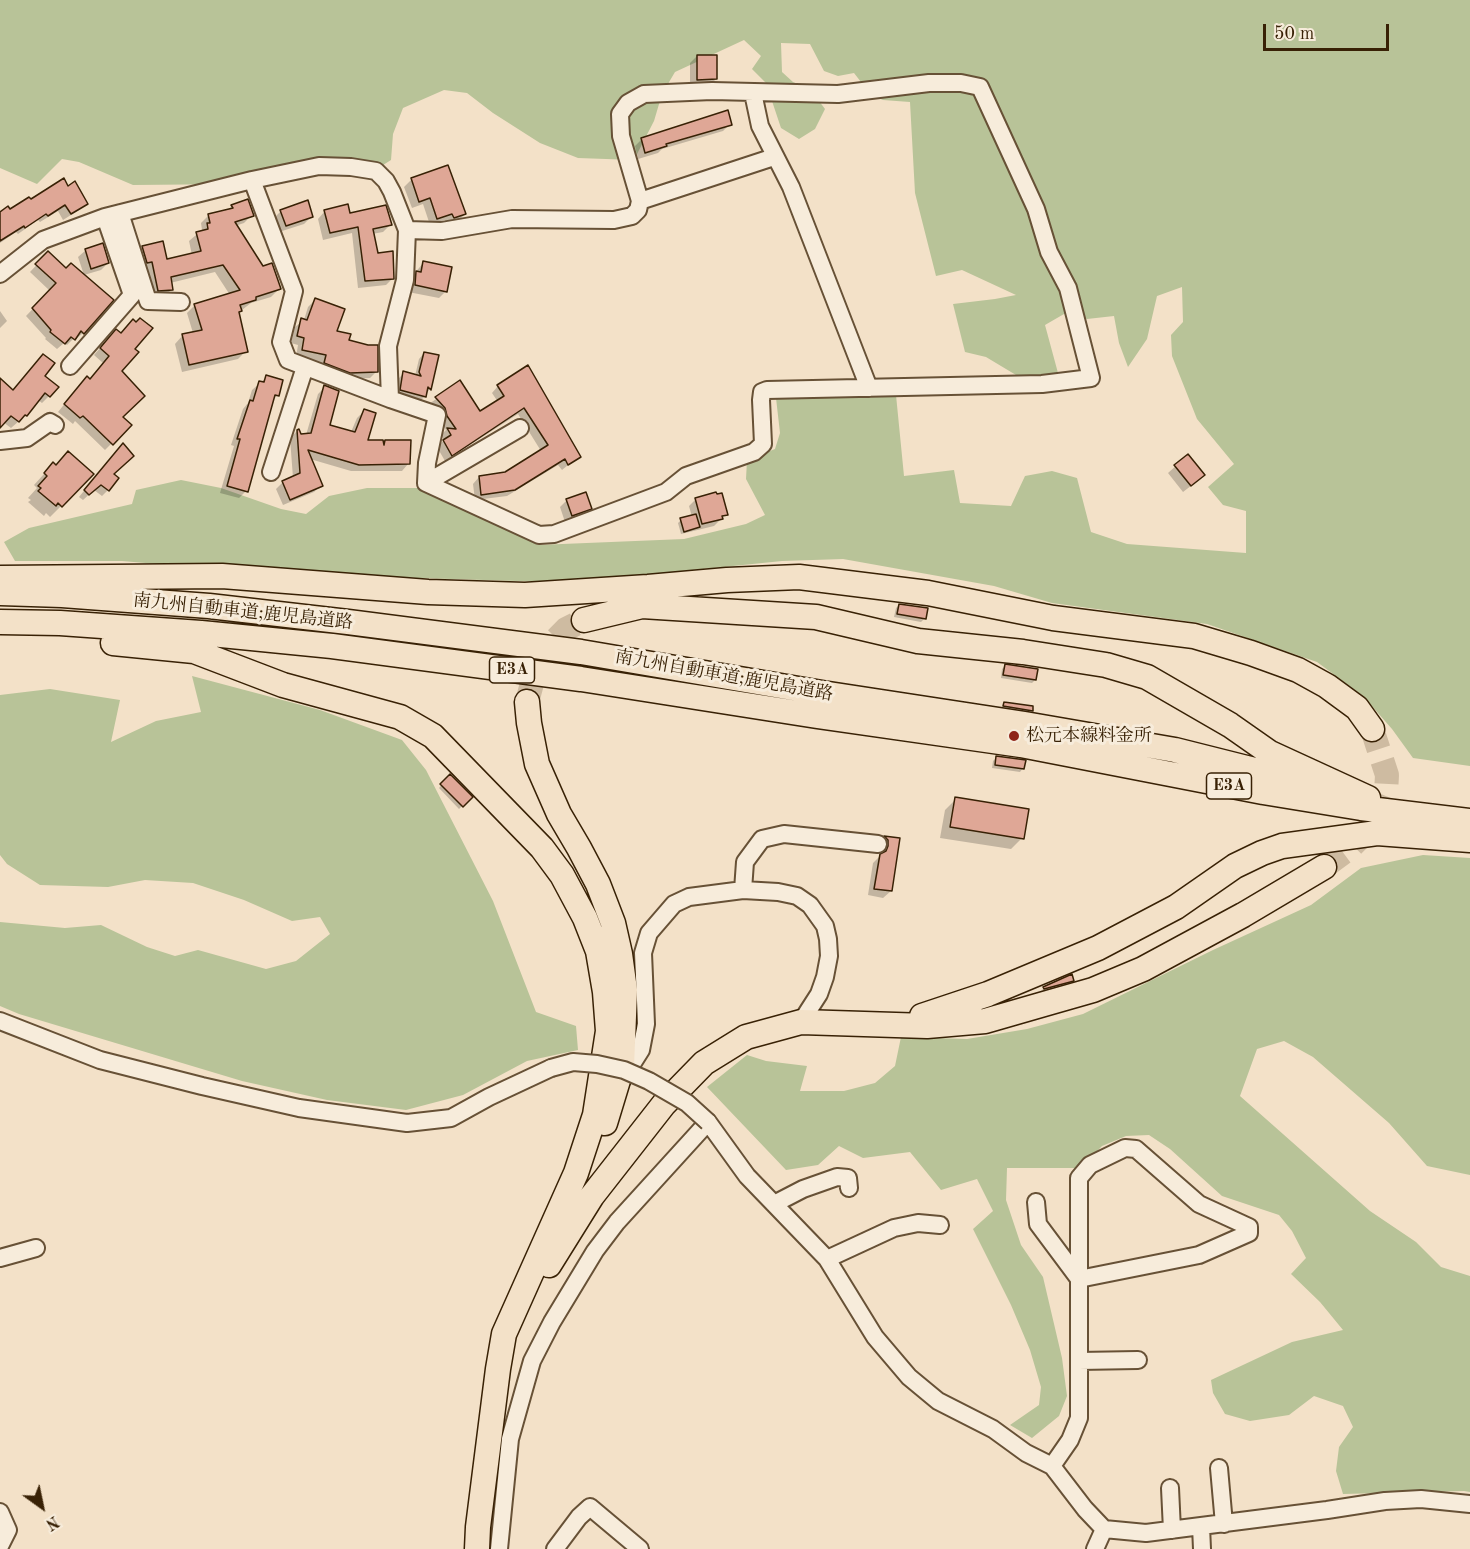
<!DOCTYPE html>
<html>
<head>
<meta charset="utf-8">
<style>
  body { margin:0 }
  #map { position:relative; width:1470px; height:1549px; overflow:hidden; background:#f3e1c8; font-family:"Old Standard TT",serif }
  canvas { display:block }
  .north { position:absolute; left:12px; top:1477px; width:60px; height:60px; -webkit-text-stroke:4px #f7ecdb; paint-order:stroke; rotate:147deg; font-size:16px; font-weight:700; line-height:24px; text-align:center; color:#382105 }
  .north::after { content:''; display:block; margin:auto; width:21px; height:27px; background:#382105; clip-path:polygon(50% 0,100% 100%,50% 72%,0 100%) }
  .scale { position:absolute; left:1263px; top:24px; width:126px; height:27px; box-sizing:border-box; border:3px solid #382105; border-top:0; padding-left:8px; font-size:18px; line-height:21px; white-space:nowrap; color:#382105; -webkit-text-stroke:4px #f7ecdb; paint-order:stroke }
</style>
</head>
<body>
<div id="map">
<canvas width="1470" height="1549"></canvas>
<div class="north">N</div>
<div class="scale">50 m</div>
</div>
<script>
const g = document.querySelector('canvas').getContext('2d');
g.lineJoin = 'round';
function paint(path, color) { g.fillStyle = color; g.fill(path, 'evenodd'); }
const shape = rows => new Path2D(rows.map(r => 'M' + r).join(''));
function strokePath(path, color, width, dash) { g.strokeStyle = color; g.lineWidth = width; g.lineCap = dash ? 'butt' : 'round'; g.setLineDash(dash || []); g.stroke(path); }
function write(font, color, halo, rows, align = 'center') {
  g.font = font + ' "Old Standard TT","Noto Serif JP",serif'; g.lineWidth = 6; g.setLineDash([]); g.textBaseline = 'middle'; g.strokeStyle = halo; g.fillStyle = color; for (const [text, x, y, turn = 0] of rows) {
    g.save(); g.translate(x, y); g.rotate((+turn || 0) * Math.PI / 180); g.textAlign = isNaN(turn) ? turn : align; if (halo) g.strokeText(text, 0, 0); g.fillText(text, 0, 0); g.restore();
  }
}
paint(shape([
  [0,0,1470,0,1470,766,1413,758,1392,729,1363,696,1317,662,1207,624,1052,603,994,586,843,559,782,561,664,573,550,582,417,578,216,569,122,561,15,561,4,542,29,528,132,504,136,490,181,480,221,488,281,509,306,514,329,496,367,488,418,488,538,545,684,539,746,524,765,515,746,479,747,460,775,449,780,433,776,398,896,395,904,476,954,470,960,503,1011,506,1025,476,1052,471,1077,478,1091,532,1127,544,1246,553,1246,511,1223,505,1208,487,1234,464,1197,419,1172,356,1171,335,1183,322,1182,287,1157,296,1147,339,1128,367,1119,343,1114,316,1087,319,1064,314,1045,325,1058,373,1026,381,986,357,965,352,953,304,995,299,1016,295,962,270,936,276,915,193,910,102,883,100,871,95,854,73,838,76,824,71,810,44,781,43,782,72,793,82,810,89,825,109,815,129,799,139,781,128,766,83,752,69,761,56,744,40,675,72,662,94,654,121,634,160,578,158,540,143,493,113,467,93,444,90,403,108,393,134,391,160,372,172,318,163,241,184,133,185,79,162,62,159,37,184,0,168],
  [192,676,320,710,402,740,426,770,493,901,536,1012,576,1026,578,1050,527,1061,463,1095,406,1110,327,1100,242,1081,19,1014,0,1006,0,922,65,928,101,925,147,947,175,956,198,950,266,969,296,961,330,934,320,917,292,921,244,900,193,883,145,880,108,887,40,885,7,864,0,855,0,695,50,689,120,700,111,742,156,721,201,712],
  [1423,855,1470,858,1470,1175,1427,1166,1389,1123,1313,1057,1284,1041,1257,1049,1240,1096,1370,1211,1416,1242,1441,1267,1470,1276,1470,1492,1464,1491,1343,1494,1336,1471,1339,1447,1353,1427,1343,1406,1314,1396,1289,1415,1250,1421,1225,1414,1213,1393,1211,1380,1292,1342,1343,1330,1320,1302,1291,1274,1306,1258,1292,1231,1279,1215,1222,1196,1170,1149,1149,1135,1126,1136,1102,1146,1081,1168,1007,1168,1006,1200,1021,1245,1043,1277,1062,1358,1067,1396,1059,1416,1032,1438,1010,1425,1039,1405,1041,1387,1030,1350,1011,1305,973,1229,993,1211,977,1179,941,1190,910,1152,863,1158,839,1146,818,1165,786,1170,707,1087,747,1055,766,1061,807,1066,800,1091,844,1091,875,1083,895,1066,901,1037,967,1039,1027,1029,1083,1014,1213,950,1311,905,1361,868]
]), '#b8c398');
paint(shape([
  [697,56,716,79,709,86,690,86,690,63],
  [730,124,723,131,662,149,658,153,638,159,635,146,642,139],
  [447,167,465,214,458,221,447,224,445,220,430,225,423,204,412,208,404,187,411,180],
  [67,188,86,203,79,210,63,220,58,211,40,222,38,220,18,234,16,232,0,243,0,214],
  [232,206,252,215,244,223,235,226,263,268,279,289,271,297,251,303,238,313,246,351,238,359,182,372,175,344,183,335,193,333,187,313,195,305,230,295,215,272,170,283,172,289,164,297,151,298,134,255,142,247,162,243,166,261,192,255,189,241,202,230,201,223,209,215,228,211],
  [281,211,311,217,304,224,279,232,274,218],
  [325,211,348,214,390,225,383,232,372,234,377,254,393,278,386,285,358,288,352,233,323,240,318,219],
  [86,250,108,263,101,270,84,275,78,257],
  [48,253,66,270,83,333,76,339,74,338,67,345,64,343,57,349,45,339,46,338,26,316,50,291,30,272],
  [424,262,446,291,439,298,408,292,409,280],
  [316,299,335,332,377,371,370,378,342,379,318,370,320,362,296,357,298,345,291,343,295,327,304,320,308,307],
  [0,311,7,321,0,328],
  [109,338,133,350,120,372,121,417,130,425,105,450,75,421,73,424,58,412,80,385,90,380,103,363,94,355],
  [424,353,437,356,429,390,425,396,419,402,395,396,398,379,404,373,415,376,419,359],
  [528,368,579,456,562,470,558,465,507,496,475,500,473,484,479,477,505,474,541,451,518,414,445,461,437,447,444,440,441,435,446,430,429,404,460,382,480,413,498,402,492,393,498,386],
  [43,376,56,387,49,396,42,403,38,400,26,415,11,428,3,422,0,426,0,390,13,391],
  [267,377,278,395,272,400,246,491,239,498,220,493,234,446,231,445,243,409,248,403,252,390],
  [325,387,328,426,351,432,357,418,364,411,366,441,382,445,386,441,408,464,402,471,351,471,310,459,321,485,314,492,283,505,276,489,283,482,293,478,290,438,297,431,300,435,306,435,318,394],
  [117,450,108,490,102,496,94,490,83,500,79,497],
  [1187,456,1196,482,1183,492,1168,473],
  [53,464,61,506,50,517,46,513,44,516,28,502,31,500,28,498,37,488,34,485],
  [696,499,726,514,714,526,681,534,678,523,681,520,692,517,689,506],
  [567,500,590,508,583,515,565,522,560,507],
  [899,605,924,619,921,622,894,617,896,608],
  [1005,666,1035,680,1032,683,1001,678,1002,669],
  [1004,704,1031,710,1028,713,1001,709],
  [997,757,1023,768,1020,772,992,768,993,761],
  [450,776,471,797,459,809,439,788],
  [956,799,1022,838,1011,849,940,838,945,810],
  [885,837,898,839,891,891,883,898,868,895,873,863,882,854,881,848,878,844],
  [1072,980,1069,983,1041,991,1044,988]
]), '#0003');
const building = shape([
  [697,55,717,55,717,79,697,80,697,55],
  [728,110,732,125,666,144,667,146,645,153,641,138,728,110],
  [448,165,466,214,454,218,452,214,437,219,430,198,419,202,411,178,448,165],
  [64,178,68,186,75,181,88,204,71,214,65,205,48,216,46,214,25,228,24,226,0,241,0,212,8,206,10,209,29,197,31,199,64,178],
  [248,199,254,216,235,222,263,266,272,263,281,289,256,297,256,300,240,305,242,311,239,312,248,352,189,365,182,334,202,330,194,304,240,290,223,265,171,277,173,290,158,291,152,262,147,263,142,246,163,241,167,259,201,251,196,232,208,229,207,223,210,223,208,214,233,208,231,205,248,199],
  [308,200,313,217,286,226,280,210,308,200],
  [348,204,350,213,386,205,392,225,373,229,378,253,393,251,394,279,365,281,358,227,330,233,324,210,348,204],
  [103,243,109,263,91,269,85,249,103,243],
  [48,251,66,268,71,263,114,300,84,334,81,331,75,340,71,337,65,344,50,332,51,330,32,308,56,283,35,264,48,251],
  [423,261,452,267,447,292,415,285,416,271,421,272,423,261],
  [315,298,345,309,337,331,351,334,349,340,368,345,378,345,378,372,350,373,324,363,326,355,302,350,304,338,297,336,301,318,307,320,315,298],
  [140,318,153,328,135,349,139,352,122,371,145,396,123,417,132,425,113,445,83,416,80,418,64,404,87,376,90,379,109,356,100,348,116,329,121,333,133,319,136,322,140,318],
  [424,352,439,355,431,390,428,387,426,397,400,390,403,371,421,376,419,372,424,352],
  [43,354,55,363,45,376,59,387,50,397,45,393,27,416,25,415,19,422,11,416,0,428,0,378,13,390,43,354],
  [528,365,581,457,568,465,565,459,515,490,481,495,479,476,505,472,548,445,524,408,452,456,443,440,451,435,447,428,456,429,447,416,445,408,435,397,460,380,480,411,504,396,497,385,528,365],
  [266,375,283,380,279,396,275,395,248,492,227,486,240,439,237,439,250,400,253,401,259,381,264,382,266,375],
  [324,385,339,391,330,425,355,432,364,409,376,413,368,440,383,440,384,445,385,440,411,440,410,464,359,465,308,450,323,486,290,500,282,481,300,473,297,430,299,429,301,434,311,433,324,385],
  [123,443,134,456,114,474,119,478,109,491,101,485,89,495,84,490,123,443],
  [68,451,94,474,62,507,58,503,56,506,38,491,41,488,38,486,47,476,44,473,53,462,56,465,68,451],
  [1188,454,1205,475,1191,486,1174,465,1188,454],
  [586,492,592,509,572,516,566,499,586,492],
  [716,492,717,494,722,493,728,515,722,516,723,519,702,524,695,498,716,492],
  [696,514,700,527,684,532,680,518,696,514],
  [899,604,928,608,926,619,897,614,899,604],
  [1005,664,1038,669,1036,680,1003,675,1005,664],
  [1004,702,1033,706,1033,711,1003,706,1004,702],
  [996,756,1026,760,1024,769,995,765,996,756],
  [450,774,473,797,463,807,440,784,450,774],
  [955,797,1029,809,1024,839,950,827,955,797],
  [884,836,900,838,892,891,874,889,880,854,886,851,888,846,888,840,884,836],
  [1072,974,1074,981,1044,989,1043,987,1072,974]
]);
paint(building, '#dfa796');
strokePath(building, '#382105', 1.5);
strokePath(shape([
  [527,702,539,657,566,629,584,620],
  [1324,867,1350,848,1367,831,1376,817,1386,793,1387,775,1372,729]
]), '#cebba1', 24, [24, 12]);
const minor = shape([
  [753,93,760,126,791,187,869,388],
  [640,201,774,157],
  [120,213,148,301,181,302],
  [0,274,43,240,105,217,252,180,319,166,351,167,376,171,386,181,392,192,407,230,405,280,388,346,390,399,288,360,281,342,294,291,252,180],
  [70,366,132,295,105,217],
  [390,399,437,415,427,463,426,483,539,535,554,534,666,492,686,476,754,452,763,444,761,400,762,392,767,390,1042,384,1091,378,1068,288,1049,252,1036,209,980,87,961,83,929,83,838,94,712,91,644,94,628,103,620,114,621,136,640,201,638,210,632,216,614,220,512,219,442,231,407,230],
  [0,441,27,438,50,422,55,425],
  [271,472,305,367],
  [426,483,520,428],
  [743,890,745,862,762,839,784,834,878,844],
  [0,1021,100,1060,202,1086,299,1108,407,1123,451,1118,489,1097,551,1068],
  [622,1080,641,1050,646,1024,643,953,649,933,674,904,689,897,743,890,778,892,797,896,810,905,825,926,828,939,829,956,825,977,819,994,801,1022],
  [1036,1202,1038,1224,1079,1279,1199,1255,1249,1233,1249,1227,1199,1204,1136,1149,1125,1148,1090,1165,1079,1178,1079,1418,1070,1440,1052,1466],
  [774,1204,803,1189,837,1177,848,1178,849,1188],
  [0,1258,36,1248],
  [827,1259,894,1228,918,1223,940,1225],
  [1079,1361,1138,1360],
  [1219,1468,1224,1524],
  [1170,1488,1172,1530],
  [0,1512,8,1530,0,1546],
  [1201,1526,1202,1549],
  [499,1549,510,1439,532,1361,552,1322,595,1251,617,1222,708,1122,747,1176,827,1259,875,1337,909,1377,938,1401,993,1429,1026,1453,1052,1466,1085,1509,1104,1529,1146,1533,1327,1510,1385,1501,1421,1499,1470,1504],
  [555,1549,579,1517,590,1507,640,1549],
  [1095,1549,1104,1529]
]);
const highway = shape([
  [0,578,222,576,428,592,525,595,648,587,727,580,799,577,928,593,1053,618,1194,636,1251,653,1298,670,1327,686,1357,708,1372,729],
  [0,593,62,595,209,606,348,622,581,652,822,693,1025,724,1175,750,1330,789],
  [584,620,642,606,816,617,918,641,1023,652,1106,665,1147,677,1230,725,1270,753,1368,798],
  [0,622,60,623,201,633,332,646,581,679,817,716,1021,745,1263,792,1361,808,1470,821],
  [113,643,194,651,283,685,400,717,433,736,542,848,562,875,585,918,598,951,605,992,608,1031,595,1115,576,1173,504,1334,498,1369,478,1527,477,1549],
  [527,702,529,723,537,764,559,814,579,848,598,884,613,923,620,954,625,990,622,1067,605,1123],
  [922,1016,988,994,1098,948,1176,907,1235,866,1262,853,1282,846,1377,833,1470,840],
  [549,1265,592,1196,664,1104,704,1063,746,1037,801,1022,927,1026,985,1021,1051,1002,1093,990,1143,969,1243,915,1324,867]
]);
strokePath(minor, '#675136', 20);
strokePath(highway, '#382105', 27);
strokePath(minor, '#f7ecdb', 16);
strokePath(highway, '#f3e1c8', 24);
const minorBridge = shape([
  [551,1068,573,1062,597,1064,624,1070,649,1081,687,1103,708,1122]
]);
strokePath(minorBridge, '#675136', 20, []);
strokePath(minorBridge, '#f7ecdb', 16);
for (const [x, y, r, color] of [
  [1014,736,6,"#8f2418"]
]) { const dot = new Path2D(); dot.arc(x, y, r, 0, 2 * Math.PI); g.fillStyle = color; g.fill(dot); strokePath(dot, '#f7ecdb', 2); }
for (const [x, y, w] of [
  [512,670,45],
  [1229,786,45]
]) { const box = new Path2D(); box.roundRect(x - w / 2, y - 13, w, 26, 4.5); g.fillStyle = '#f7ecdb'; g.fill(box); strokePath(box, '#382105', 1.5); }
write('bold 16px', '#382105', null, [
  ["E3A",512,670],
  ["E3A",1229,786]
]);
write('18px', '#382105', '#f7ecdb', [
  ["南九州自動車道;鹿児島道路",243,612,6],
  ["南九州自動車道;鹿児島道路",724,676,10]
]);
write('18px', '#382105', '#f7ecdb', [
  ["松元本線料金所",1026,736]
], 'left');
</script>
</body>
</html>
